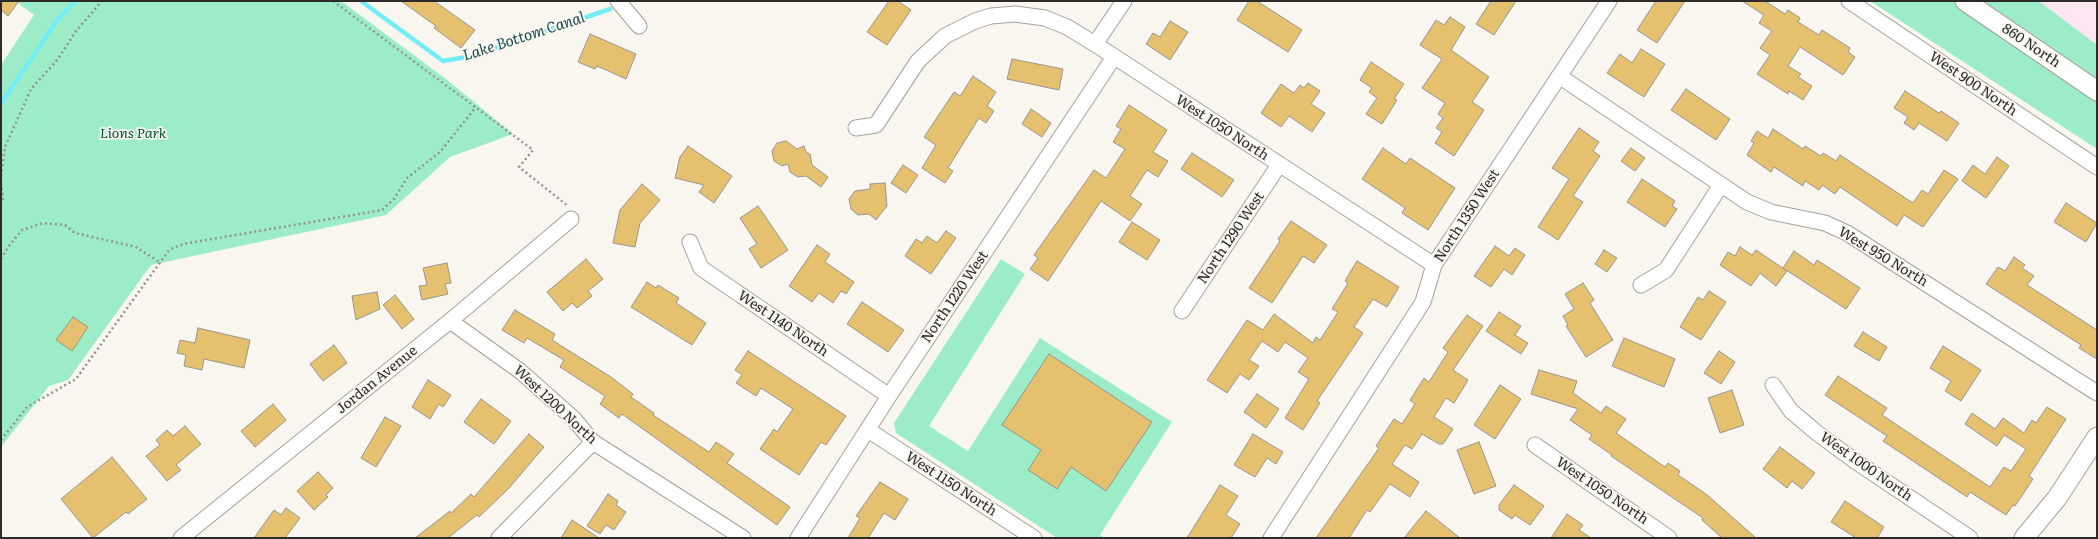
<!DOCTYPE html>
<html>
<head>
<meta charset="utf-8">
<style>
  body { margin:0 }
  #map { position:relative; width:2098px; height:539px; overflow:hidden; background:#f9f6f0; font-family:Literata,serif }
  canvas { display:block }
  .frame { position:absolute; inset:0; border:2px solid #2c2b29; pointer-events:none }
</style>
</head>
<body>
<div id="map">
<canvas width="2098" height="539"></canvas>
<div class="frame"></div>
</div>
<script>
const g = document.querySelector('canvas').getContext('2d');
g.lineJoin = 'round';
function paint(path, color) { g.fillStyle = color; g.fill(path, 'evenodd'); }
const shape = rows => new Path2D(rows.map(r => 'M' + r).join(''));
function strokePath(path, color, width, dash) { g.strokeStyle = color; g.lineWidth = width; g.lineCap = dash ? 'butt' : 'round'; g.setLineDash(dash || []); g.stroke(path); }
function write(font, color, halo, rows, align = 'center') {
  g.font = font + ' Literata,serif'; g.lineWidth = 3.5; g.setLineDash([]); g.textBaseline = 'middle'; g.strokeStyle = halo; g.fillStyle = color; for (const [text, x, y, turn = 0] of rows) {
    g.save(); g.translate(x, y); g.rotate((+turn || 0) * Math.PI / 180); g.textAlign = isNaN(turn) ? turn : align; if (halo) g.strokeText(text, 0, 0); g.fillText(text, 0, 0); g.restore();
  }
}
paint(shape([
  [2039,1,2097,1,2097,45]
]), '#fde5f1');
paint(shape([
  [15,1,341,1,446,79,513,134,450,157,386,215,151,265,68,380,49,386,1,447,1,65,34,15],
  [1870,1,2039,1,2097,45,2097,149],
  [1001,259,1025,274,929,426,968,451,1040,338,1172,422,1100,535,1105,538,1057,538,896,433,894,423]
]), '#9cedc7');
strokePath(shape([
  [361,1,443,61,473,56,610,9],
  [1,103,58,19,75,1]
]), '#74ecf7', 4.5);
const building = shape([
  [1,1,19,1,8,16,1,10,1,1],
  [401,1,434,1,475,30,461,48,434,28,436,26,401,1],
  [889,1,898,1,911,10,887,45,867,32,889,1],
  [1249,1,1257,1,1302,30,1288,52,1237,20,1249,1],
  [1491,1,1516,1,1494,35,1476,24,1491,1],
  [1656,1,1685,1,1657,43,1637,30,1656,1],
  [1742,1,1765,1,1785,14,1788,10,1800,18,1798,22,1819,35,1822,30,1850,48,1848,52,1855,57,1843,75,1800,47,1788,66,1801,74,1798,77,1812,86,1803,100,1789,91,1788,94,1757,74,1770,55,1760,48,1772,31,1759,23,1764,15,1742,1],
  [1450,17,1465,27,1451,50,1489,77,1472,102,1484,110,1454,156,1435,143,1442,132,1436,128,1443,118,1438,114,1445,103,1422,88,1442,59,1420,45,1436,20,1444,25,1450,17],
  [1170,21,1188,32,1170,60,1146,44,1153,33,1160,37,1170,21],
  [590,34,636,54,626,79,597,66,595,69,578,62,590,34],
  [1641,49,1665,64,1644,97,1607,73,1620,54,1632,63,1641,49],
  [1012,59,1063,69,1059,90,1007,79,1012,59],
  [1371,62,1404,84,1394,99,1397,100,1382,124,1366,114,1377,98,1369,92,1372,88,1360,80,1371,62],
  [973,76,996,92,987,106,994,111,986,123,979,118,948,168,953,171,945,183,922,168,936,145,924,137,954,92,960,96,973,76],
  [1308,83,1320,91,1311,104,1325,113,1312,132,1289,116,1281,127,1261,113,1281,84,1294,93,1300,85,1304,88,1308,83],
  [1686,89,1730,119,1716,140,1671,110,1686,89],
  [1905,91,1939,113,1941,111,1959,123,1947,141,1919,123,1914,130,1904,123,1908,117,1894,108,1905,91],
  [1129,105,1167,130,1153,152,1168,161,1158,177,1147,170,1130,196,1142,204,1130,221,1101,201,1048,281,1030,269,1038,258,1034,255,1094,170,1106,178,1125,149,1113,142,1121,129,1116,126,1129,105],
  [1031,109,1051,123,1042,137,1022,124,1031,109],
  [1579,128,1599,142,1593,151,1600,156,1573,196,1583,202,1558,240,1538,227,1569,179,1552,168,1579,128],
  [1773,129,1803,149,1805,146,1821,156,1823,153,1836,161,1840,155,1913,203,1922,190,1928,194,1944,170,1958,179,1923,227,1904,215,1897,226,1840,187,1835,194,1822,185,1819,190,1805,181,1803,186,1774,167,1771,172,1747,155,1754,143,1751,141,1757,131,1768,138,1773,129],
  [786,141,797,149,804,146,806,152,810,154,812,165,828,177,821,187,806,176,798,177,790,172,788,164,782,166,774,161,772,151,777,143,786,141],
  [688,146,732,176,714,203,699,192,704,185,675,178,680,157,688,146],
  [1383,148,1406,164,1410,158,1455,188,1428,230,1402,213,1405,208,1362,179,1383,148],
  [1631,148,1645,158,1635,171,1621,161,1631,148],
  [1192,153,1234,180,1222,197,1181,169,1192,153],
  [1997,157,2009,166,1986,198,1962,181,1973,165,1985,174,1997,157],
  [903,165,918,175,906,193,891,183,903,165],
  [1642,179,1675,201,1672,206,1677,209,1665,227,1627,202,1642,179],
  [885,183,887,206,876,220,869,214,858,215,851,209,849,199,855,191,870,189,870,184,885,183],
  [642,184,660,200,640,223,635,247,613,243,620,210,642,184],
  [2066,203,2097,223,2086,242,2054,222,2066,203],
  [758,206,788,250,761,268,749,249,757,244,740,218,758,206],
  [1291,221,1327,245,1314,263,1303,256,1272,303,1249,288,1280,241,1278,239,1291,221],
  [1132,222,1160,240,1147,260,1119,242,1132,222],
  [946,231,956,238,931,274,905,256,916,239,922,243,927,236,937,243,946,231],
  [817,245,830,254,825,262,854,282,846,294,841,291,833,303,819,293,812,302,789,286,817,245],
  [1495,246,1509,256,1515,248,1525,255,1512,275,1504,269,1491,287,1474,276,1495,246],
  [1740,247,1752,255,1756,250,1787,271,1776,286,1760,273,1751,286,1720,265,1728,252,1735,256,1740,247],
  [1604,250,1617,258,1607,272,1595,264,1604,250],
  [1794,251,1814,265,1817,260,1860,288,1846,309,1783,268,1794,251],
  [2014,257,2025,265,2022,268,2034,276,2027,285,2097,330,2097,359,2079,348,2081,345,1986,284,1998,267,2005,271,2014,257],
  [586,259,603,279,588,291,592,296,577,308,572,303,563,311,547,292,586,259],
  [1357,261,1399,287,1387,307,1373,299,1354,327,1363,333,1317,401,1320,403,1303,430,1285,418,1309,379,1298,372,1308,358,1285,342,1278,352,1262,341,1249,360,1259,366,1249,380,1240,374,1227,393,1207,380,1247,320,1263,330,1274,314,1313,343,1316,337,1320,340,1338,312,1332,309,1348,283,1345,281,1357,261],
  [447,263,451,283,445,284,448,294,422,300,419,286,427,285,423,268,447,263],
  [647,282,656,288,658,285,679,298,676,303,706,323,692,345,631,307,647,282],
  [1583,283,1594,300,1590,303,1613,340,1586,357,1566,326,1568,325,1563,316,1574,309,1565,294,1583,283],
  [1709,291,1726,302,1701,340,1680,327,1698,297,1703,300,1709,291],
  [377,292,380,309,356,320,352,296,377,292],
  [395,295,414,319,402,329,383,305,395,295],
  [862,302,904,330,888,352,847,324,862,302],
  [515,310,555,334,552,340,611,377,633,394,631,397,654,413,653,415,709,452,716,442,734,454,727,463,790,507,777,525,622,414,619,418,600,404,605,396,560,367,564,360,527,338,524,343,502,330,515,310],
  [1499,312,1521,326,1515,335,1528,343,1521,354,1486,331,1499,312],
  [1467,315,1483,326,1453,370,1468,380,1454,403,1446,398,1434,417,1453,429,1443,444,1439,444,1422,434,1412,449,1405,445,1392,464,1419,482,1410,497,1390,484,1370,512,1367,510,1349,538,1316,538,1379,448,1376,446,1394,419,1402,424,1415,404,1410,400,1424,378,1429,382,1448,352,1443,348,1467,315],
  [73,317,88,327,72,351,56,340,73,317],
  [198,328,250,340,244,368,204,359,202,370,184,366,186,355,177,353,180,340,195,343,198,328],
  [1863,332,1887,347,1879,361,1854,346,1863,332],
  [1624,338,1675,359,1664,387,1612,366,1624,338],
  [334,345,347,363,323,381,310,364,334,345],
  [1943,346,1981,370,1961,401,1945,391,1951,381,1930,368,1943,346],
  [748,351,846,416,826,445,821,442,799,475,760,449,774,429,777,432,793,409,761,388,756,396,736,383,742,375,735,370,748,351],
  [1719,351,1735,362,1721,384,1704,373,1719,351],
  [1049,354,1152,422,1106,491,1071,467,1057,489,1028,470,1041,450,1002,425,1049,354],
  [1539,370,1577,381,1573,393,1601,413,1606,406,1626,419,1616,433,1665,467,1668,463,1680,471,1678,475,1706,494,1756,538,1722,538,1702,520,1703,518,1611,456,1612,455,1589,439,1592,435,1570,420,1578,409,1531,394,1539,370],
  [1838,376,1887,408,1882,415,1990,487,2004,467,2011,471,2026,449,2004,435,1997,446,1965,424,1972,413,1995,429,2003,418,2024,433,2032,420,2036,423,2047,407,2066,419,2029,476,2033,479,2015,506,2013,505,2006,515,1970,492,1967,497,1883,441,1887,436,1825,395,1838,376],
  [428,380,451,395,443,407,439,404,430,419,412,407,428,380],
  [1500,385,1521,399,1495,439,1474,425,1500,385],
  [1732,390,1744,425,1720,433,1708,398,1732,390],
  [1257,394,1279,409,1266,428,1244,412,1257,394],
  [481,399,511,421,494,444,464,422,481,399],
  [273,404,286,420,255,447,241,431,273,404],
  [385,417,401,426,376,467,361,458,385,417],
  [185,426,201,444,176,465,181,470,167,481,146,456,160,445,156,440,167,430,173,436,185,426],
  [529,434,544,447,509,488,479,517,477,515,448,538,415,538,450,511,451,513,471,494,474,497,529,434],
  [1253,434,1283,452,1276,464,1267,458,1255,477,1234,465,1253,434],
  [1479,442,1496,486,1474,494,1457,450,1479,442],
  [1780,447,1815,473,1802,489,1792,481,1787,488,1763,469,1780,447],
  [112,457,147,499,128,514,126,512,93,538,61,499,112,457],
  [318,472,333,488,326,495,328,497,314,510,297,491,318,472],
  [880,482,908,499,895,520,884,513,868,538,848,538,860,518,856,516,880,482],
  [1220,485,1238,496,1226,515,1240,524,1231,538,1187,538,1220,485],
  [1514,485,1544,506,1530,525,1515,515,1512,519,1499,510,1499,505,1514,485],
  [608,494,618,501,616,505,626,512,614,530,606,525,600,534,587,526,608,494],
  [1845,501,1884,527,1877,538,1856,538,1831,522,1845,501],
  [286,508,300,518,285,538,254,538,274,510,281,515,286,508],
  [1426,511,1460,538,1404,538,1426,511],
  [1567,514,1583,525,1579,530,1591,538,1551,538,1567,514],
  [572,520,599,538,561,538,572,520]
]);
paint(building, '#e4c06f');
strokePath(building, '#989590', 1);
const minor = shape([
  [618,1,639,26],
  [1849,1,2097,167],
  [1095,44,1124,1],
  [1559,76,1747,202,1771,212,1825,223,1847,233,2097,393],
  [856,128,876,125,918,61,945,36,975,21,991,16,1015,14,1045,18,1067,27,1095,44,1434,265],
  [690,242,701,268,889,396],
  [1641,285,1666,270,1721,185],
  [1182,311,1279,165],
  [450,321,520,371,573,418,593,442,743,538],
  [1773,385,1791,411,1817,433,1855,461,1970,538],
  [868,430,1034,538],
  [1535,445,1669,538],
  [181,538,450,321,571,219],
  [499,538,593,442],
  [798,538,889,396,1114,57],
  [1271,538,1423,302,1434,265,1609,1]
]);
const tertiary = shape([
  [1965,1,2097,91],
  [2024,538,2057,498,2097,437]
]);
strokePath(minor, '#a3a19b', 17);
strokePath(tertiary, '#a3a19b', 21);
strokePath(shape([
  [333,1,533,150,519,167,568,206],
  [1,176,5,147,31,89,58,59,76,31,102,1],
  [1,183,3,199,1,202],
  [1,259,8,247,22,230,43,223,65,225,75,233,136,247,161,263],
  [1,440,27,407,76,379,169,250,183,244,382,210,394,199,407,178,440,152,476,107]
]), '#95938f', 2.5, [2, 3]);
strokePath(minor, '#fff', 15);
strokePath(tertiary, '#fff', 19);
write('14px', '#2c2b29', '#f9f6f0', [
  ["860 North",2031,46,34],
  ["West 900 North",1973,84,34],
  ["West 1050 North",1222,128,33],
  ["North 1350 West",1467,216,-57],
  ["North 1290 West",1231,238,-56],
  ["West 950 North",1883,257,31],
  ["North 1220 West",955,297,-56],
  ["West 1140 North",783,324,34],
  ["Jordan Avenue",377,380,-39],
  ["West 1200 North",555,405,43],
  ["West 1000 North",1866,467,35],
  ["West 1150 North",951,484,33],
  ["West 1050 North",1602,491,34]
]);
write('italic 14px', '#004f35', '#f9f6f0', [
  ["Lions Park",133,134]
]);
write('italic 15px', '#164c51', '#f9f6f0', [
  ["Lake Bottom Canal",524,37,-18]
]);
</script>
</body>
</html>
